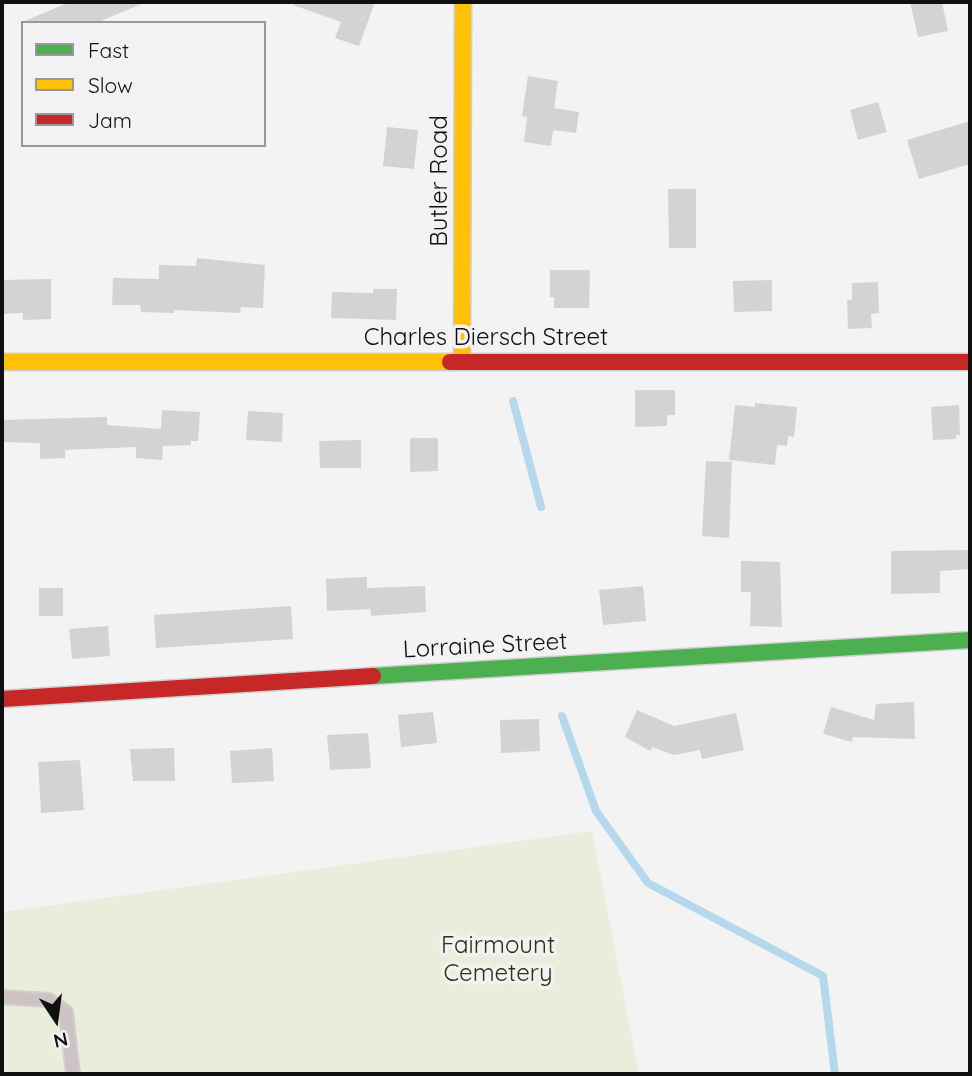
<!DOCTYPE html>
<html>
<head>
<meta charset="utf-8">
<style>
  body { margin:0 }
  #map { position:relative; width:972px; height:1076px; overflow:hidden; background:#f3f3f3; font-family:Quicksand,sans-serif }
  canvas { display:block }
  .frame { position:absolute; inset:0; border:4px solid #101011; pointer-events:none }
  .legend { position:absolute; left:21px; top:21px; width:245px; height:126px; box-sizing:border-box; background:#f2f2f4; border:2px solid #989899; margin:0; padding:9px 12px; list-style:none; font-size:21px; color:#101011 }
  .legend li { display:flex; align-items:center; gap:14px; height:35px }
  .legend b { width:35px; border:2px solid #989899 }
  .north { position:absolute; left:21px; top:985px; width:70px; height:70px; -webkit-text-stroke:5px #f2f2f4; paint-order:stroke; rotate:167deg; font-size:19px; font-weight:700; line-height:28px; text-align:center; color:#101011 }
  .north::after { content:''; display:block; margin:auto; width:24px; height:32px; background:#101011; clip-path:polygon(50% 0,100% 100%,50% 72%,0 100%) }
</style>
</head>
<body>
<div id="map">
<canvas width="972" height="1076"></canvas>
<div class="frame"></div>
<ul class="legend">
<li><b style="height:9px;background:#4caf50"></b>Fast</li>
<li><b style="height:9px;background:#ffc107"></b>Slow</li>
<li><b style="height:9px;background:#c62828"></b>Jam</li>
</ul>
<div class="north">N</div>
</div>
<script>
const g = document.querySelector('canvas').getContext('2d');
g.lineJoin = 'round';
function paint(path, color) { g.fillStyle = color; g.fill(path, 'evenodd'); }
const shape = rows => new Path2D(rows.map(r => 'M' + r).join(''));
function strokePath(path, color, width, dash) { g.strokeStyle = color; g.lineWidth = width; g.lineCap = dash ? 'butt' : 'round'; g.setLineDash(dash || []); g.stroke(path); }
function write(font, color, halo, rows, align = 'center') {
  g.font = font + ' Quicksand,sans-serif'; g.lineWidth = 7; g.setLineDash([]); g.textBaseline = 'middle'; g.strokeStyle = halo; g.fillStyle = color; for (const [text, x, y, turn = 0] of rows) {
    g.save(); g.translate(x, y); g.rotate((+turn || 0) * Math.PI / 180); g.textAlign = isNaN(turn) ? turn : align; if (halo) g.strokeText(text, 0, 0); g.fillText(text, 0, 0); g.restore();
  }
}
paint(shape([
  [592,831,639,1074,2,1074,2,912]
]), '#ebeddc');
strokePath(shape([
  [513,401,541,507],
  [562,716,596,811,648,883,823,976,835,1074]
]), '#b5d8ed', 8);
paint(shape([
  [70,2,146,2,96,23,20,23],
  [293,2,375,2,359,46,335,38,341,22,293,5],
  [910,2,942,2,948,31,918,37],
  [528,76,558,81,554,108,579,112,576,133,553,130,551,146,524,142,527,117,522,116],
  [878,102,887,132,858,140,850,110],
  [970,121,970,164,919,179,907,140],
  [387,127,418,130,414,169,383,166],
  [668,189,696,189,696,248,669,248],
  [197,258,265,265,263,308,241,307,240,313,174,310,174,313,141,312,140,305,112,305,113,278,159,279,159,265,196,266],
  [550,270,590,270,589,308,554,308,554,297,550,297],
  [51,279,51,319,23,320,23,313,2,314,2,280],
  [772,280,772,311,734,312,733,281],
  [878,282,879,313,871,314,872,328,848,329,847,300,852,300,852,283],
  [373,289,397,289,396,320,331,318,332,292,373,293],
  [635,390,675,390,675,415,667,415,667,426,635,427],
  [755,403,797,407,794,437,788,436,787,446,777,445,775,465,729,460,735,405,755,407],
  [959,405,960,435,956,435,956,439,933,440,931,407],
  [162,410,200,412,198,441,191,441,191,445,163,446,162,460,136,458,136,447,65,450,65,458,40,459,40,443,2,442,2,420,107,417,107,425,161,429],
  [248,411,283,413,282,442,246,440],
  [410,438,438,438,438,471,410,472],
  [361,440,361,468,320,468,319,441],
  [706,461,732,462,729,538,702,536],
  [970,550,970,569,940,571,940,593,891,594,891,551],
  [741,561,780,562,782,627,750,626,751,592,741,592],
  [367,577,367,588,425,586,426,612,371,616,370,609,327,611,326,579],
  [643,586,646,621,603,625,599,590],
  [39,588,63,588,63,616,39,616],
  [291,606,293,639,156,648,154,615],
  [108,626,110,656,72,659,69,629],
  [914,702,915,739,853,737,852,742,823,734,831,707,874,720,876,704],
  [637,710,674,726,736,713,744,750,702,759,700,750,674,755,652,747,650,751,625,737],
  [433,712,437,743,401,747,398,715],
  [539,719,540,751,501,753,500,720],
  [368,733,371,768,330,770,327,735],
  [174,748,175,781,133,781,130,749],
  [272,748,274,781,232,783,230,751],
  [80,760,84,810,41,813,38,762]
]), '#d3d3d3');
const lane = shape([
  [2,997,49,1000,66,1012,73,1074]
]);
const fast = shape([
  [373,676,970,640]
]);
const slow = shape([
  [462,361,463,2],
  [2,362,450,362]
]);
const jam = shape([
  [450,362,970,362],
  [2,699,373,676]
]);
strokePath(lane, '#cfcfcf', 16);
strokePath(fast, '#cfcfcf', 19);
strokePath(slow, '#cfcfcf', 19);
strokePath(jam, '#cfcfcf', 19);
strokePath(lane, '#cfc2c4', 12);
strokePath(fast, '#4caf50', 16);
strokePath(slow, '#ffc107', 16);
strokePath(jam, '#c62828', 16);
write('24px', '#101011', '#f2f2f4', [
  ["Butler Road",440,181,-90],
  ["Charles Diersch Street",486,338],
  ["Lorraine Street",485,646,-3]
]);
write('24px', '#2f320a', '#f2f2f4', [
  ["Fairmount",498,946],
  ["Cemetery",498,974]
]);
</script>
</body>
</html>
